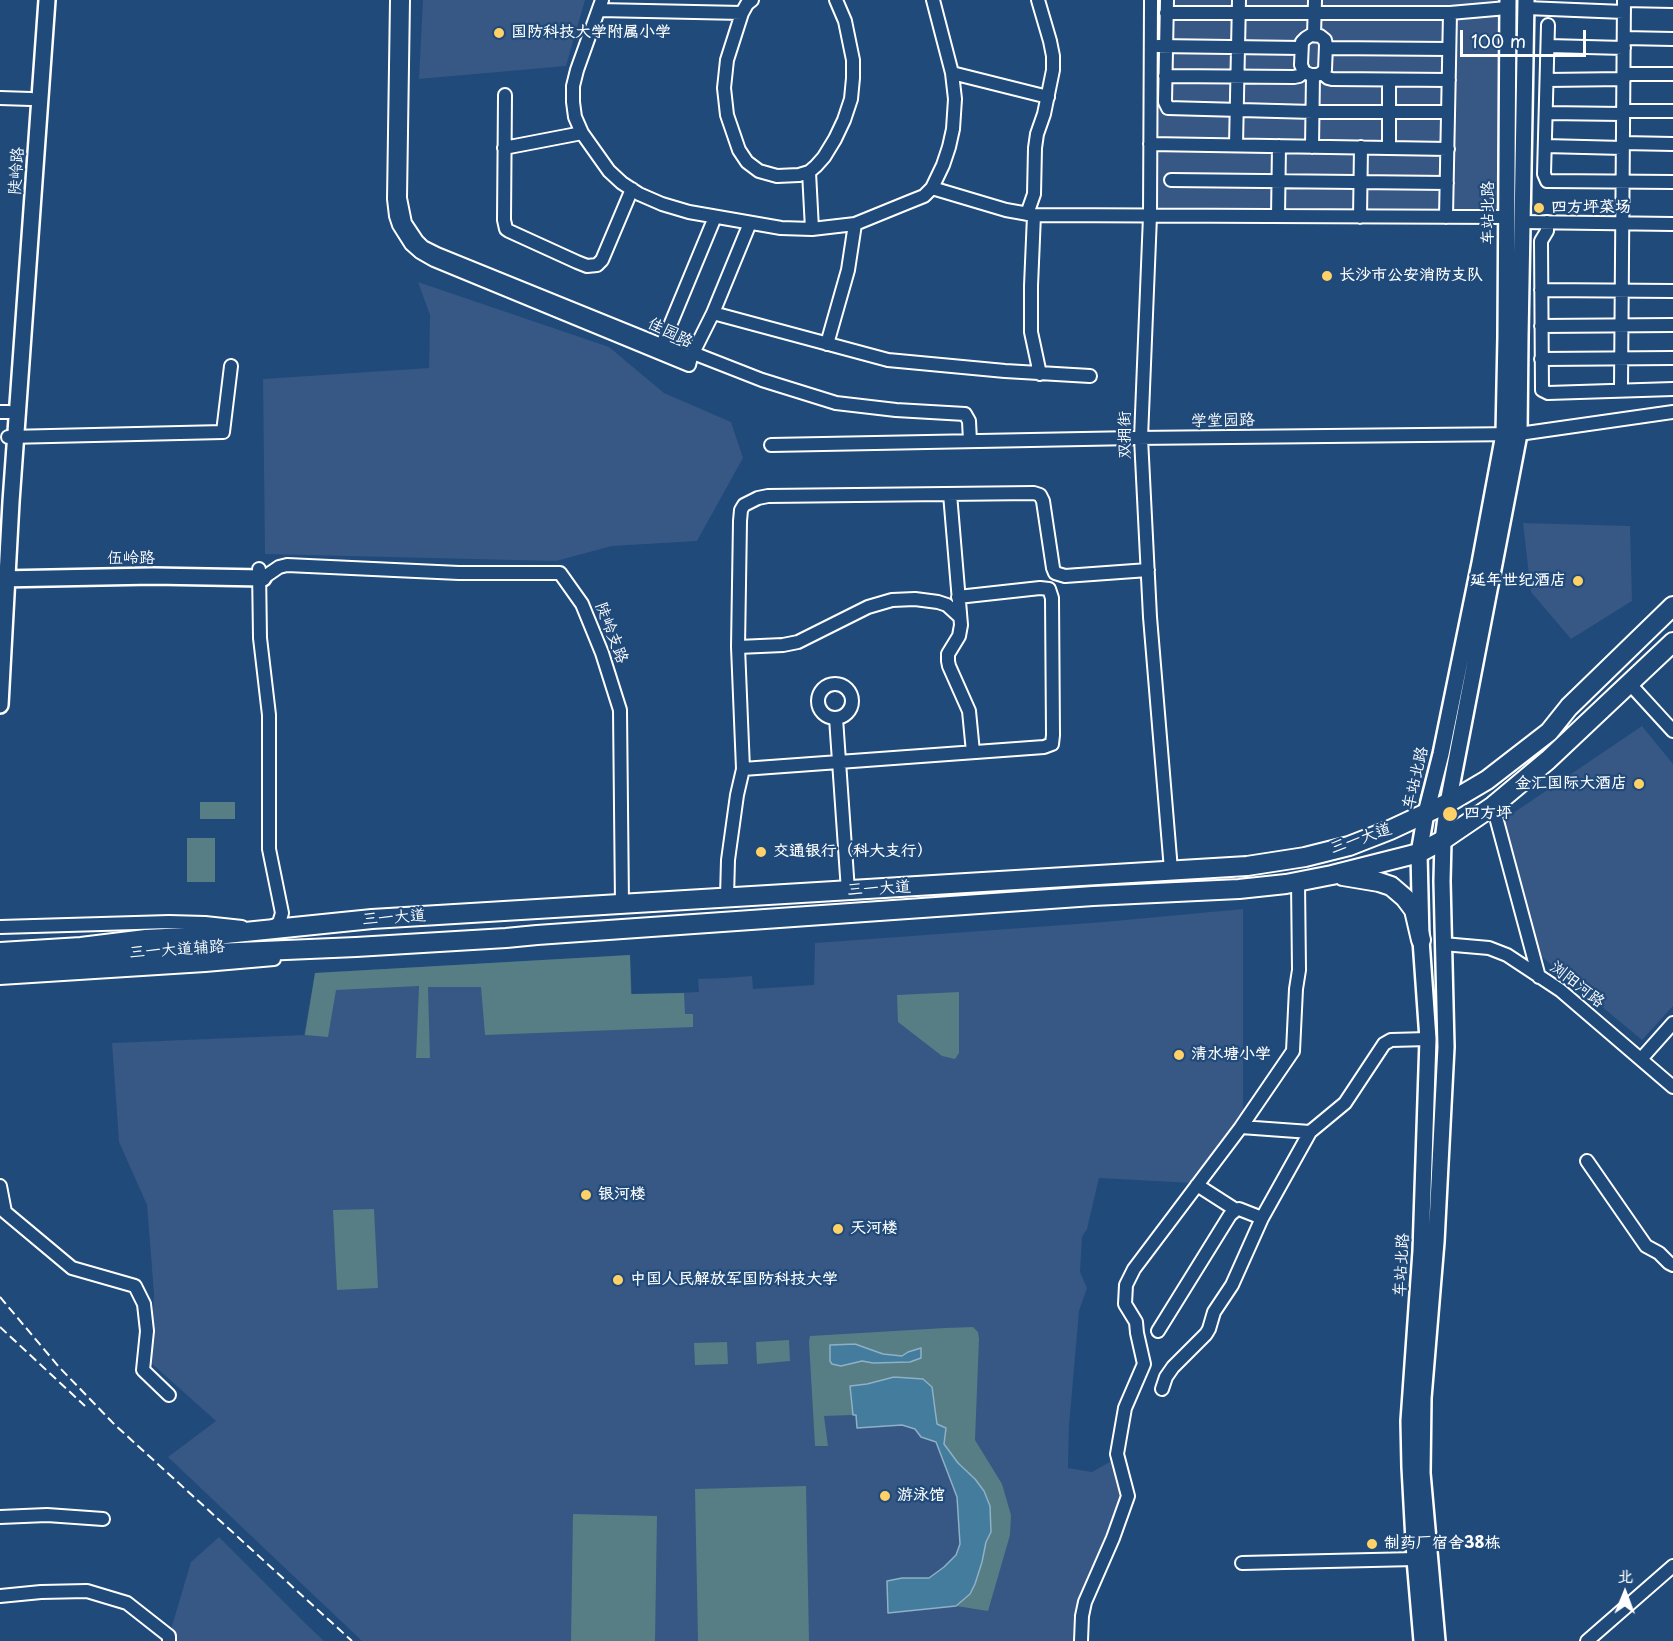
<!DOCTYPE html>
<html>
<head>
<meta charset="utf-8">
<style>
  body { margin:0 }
  #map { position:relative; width:1673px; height:1641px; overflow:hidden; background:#1f4a7a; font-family:"Playpen Sans","LXGW WenKai TC",sans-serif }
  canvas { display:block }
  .north { position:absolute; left:1595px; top:1563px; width:60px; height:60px; -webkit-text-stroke:4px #1f4a7a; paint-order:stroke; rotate:1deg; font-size:16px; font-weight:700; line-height:24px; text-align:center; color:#fff }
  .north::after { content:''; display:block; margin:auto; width:21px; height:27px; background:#fff; clip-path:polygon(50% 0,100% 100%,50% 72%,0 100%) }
  .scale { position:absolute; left:1460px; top:30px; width:126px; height:27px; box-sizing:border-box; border:3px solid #fff; border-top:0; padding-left:8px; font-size:18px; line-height:21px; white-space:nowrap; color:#fff; -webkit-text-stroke:4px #1f4a7a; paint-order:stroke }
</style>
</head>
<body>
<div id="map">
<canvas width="1673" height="1641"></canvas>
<div class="north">北</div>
<div class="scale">100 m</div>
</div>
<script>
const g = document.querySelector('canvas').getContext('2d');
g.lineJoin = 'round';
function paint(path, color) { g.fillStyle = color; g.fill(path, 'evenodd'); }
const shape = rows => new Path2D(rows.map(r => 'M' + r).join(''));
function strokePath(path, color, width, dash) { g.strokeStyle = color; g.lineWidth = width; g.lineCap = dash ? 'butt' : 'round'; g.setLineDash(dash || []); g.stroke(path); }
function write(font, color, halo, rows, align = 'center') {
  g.font = font + ' "Playpen Sans","LXGW WenKai TC",sans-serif'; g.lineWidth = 4.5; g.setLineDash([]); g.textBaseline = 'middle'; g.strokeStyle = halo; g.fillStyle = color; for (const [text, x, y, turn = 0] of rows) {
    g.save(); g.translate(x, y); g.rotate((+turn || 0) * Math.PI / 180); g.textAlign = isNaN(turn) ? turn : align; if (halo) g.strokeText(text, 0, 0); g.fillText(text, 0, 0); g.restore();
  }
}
paint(shape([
  [423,0,585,0,566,66,419,79],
  [1151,0,1508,0,1507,217,1150,216],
  [418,282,609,347,664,393,731,422,743,458,697,541,612,546,556,561,265,554,263,379,429,368,430,315],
  [1523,523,1630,526,1632,601,1571,639,1531,592],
  [1642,726,1673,764,1673,1006,1642,1040,1542,957,1497,824],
  [1243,909,1243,1113,1192,1183,1099,1178,1087,1229,1082,1237,1080,1272,1087,1288,1079,1311,1069,1426,1068,1468,1092,1472,1113,1460,1124,1492,1102,1558,1075,1614,1076,1641,362,1641,168,1457,216,1421,150,1362,154,1294,147,1205,119,1142,112,1043,304,1035,315,973,630,955,632,995,699,992,698,979,725,978,752,976,753,989,814,985,815,943,1104,922],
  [219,1537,306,1624,324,1641,169,1641,169,1636,191,1562]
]), '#375784');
paint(shape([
  [200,802,235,802,235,819,200,819],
  [187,838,215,838,215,882,187,882],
  [630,955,631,994,684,993,685,1014,693,1014,693,1027,485,1035,481,987,428,987,430,1058,416,1058,419,986,336,990,328,1037,305,1035,315,973],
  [959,992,959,1053,955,1059,942,1056,898,1022,897,995],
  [374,1209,378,1288,337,1290,333,1210],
  [973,1327,978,1332,979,1339,975,1440,1002,1484,1011,1515,1010,1535,988,1611,956,1606,970,1594,975,1584,982,1562,986,1542,991,1532,975,1479,958,1463,944,1444,946,1428,937,1425,932,1387,923,1379,894,1377,867,1384,851,1386,853,1415,824,1416,828,1446,815,1446,809,1342,810,1336,945,1328],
  [789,1340,790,1361,757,1364,756,1342],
  [727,1342,728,1364,695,1365,694,1343],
  [806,1486,809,1641,698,1641,695,1489],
  [573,1514,657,1516,655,1641,571,1641]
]), '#567e84');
const water = shape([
  [855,1344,883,1354,902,1356,908,1352,921,1348,921,1358,910,1362,873,1363,862,1361,841,1366,832,1364,830,1361,830,1345,855,1344],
  [894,1377,923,1379,932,1387,937,1424,946,1428,944,1444,958,1463,975,1479,984,1491,990,1506,991,1532,986,1542,982,1562,975,1584,970,1594,956,1606,888,1613,887,1581,902,1578,929,1578,944,1567,956,1555,960,1544,957,1497,936,1442,921,1437,915,1429,902,1425,857,1428,856,1415,853,1415,850,1386,867,1384,894,1377]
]);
paint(water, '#447c9e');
strokePath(water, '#8fb0c5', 1.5);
const minor = shape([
  [397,0,394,199,396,216,399,225,411,244,420,252,434,260,689,365,691,357,437,254,423,247,417,241,405,223,400,198,403,0],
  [602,0,577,70,573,86,573,102,575,117,582,133,609,171,622,183,639,194,662,204,689,212,781,228,812,229,855,224,909,202,924,196,932,188,943,165,949,147,953,129,955,99,952,73,933,0],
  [752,0,747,4,742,13,727,60,724,88,727,115,739,150,747,162,759,171,777,176,799,175,809,172,816,166,824,157,835,139,844,120,851,99,853,78,853,60,845,21,836,0],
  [1151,0,1150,216,1141,438,1150,617,1171,870],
  [1167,0,1165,102,1168,108,1313,112,1448,112],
  [1624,0,1673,1],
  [1526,8,1624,12],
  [599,10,742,13],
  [1166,13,1450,13,1507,8],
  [1548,25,1544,174,1547,181,1673,182],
  [1311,35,1320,36,1325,40,1326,45,1325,70,1320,74,1316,75,1311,75,1304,72,1301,65,1302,42,1306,38,1311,35],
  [1314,35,1315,0],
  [1624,38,1673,39],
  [1158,46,1301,48],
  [1548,46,1624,48],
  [1326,48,1449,49],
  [952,73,1048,97],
  [1322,73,1328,78,1332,79,1449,80],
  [1624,74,1673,74],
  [1165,76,1294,77,1299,76,1304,72],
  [1389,80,1389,148],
  [1547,80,1624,79],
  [505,95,504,220,506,229,509,231,577,262,587,266,597,265,602,260,632,189],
  [0,98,31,99],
  [1623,111,1673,111],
  [1546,113,1623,114],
  [1623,143,1673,144],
  [1150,144,1448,149],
  [1236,145,1239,0],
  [1545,146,1623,148],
  [1312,147,1313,75],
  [504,148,582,133],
  [809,172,812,229],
  [1171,180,1447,183],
  [932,188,1006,210,1034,215,1507,217],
  [1027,214,1034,194,1035,148,1037,134,1044,114,1053,70,1053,56,1050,41,1038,0],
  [1034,215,1031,286,1031,332,1040,374],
  [1278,216,1279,146],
  [1360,217,1361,147],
  [1446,217,1450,13],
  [1522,222,1673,224],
  [1547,222,1547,231,1541,241,1542,390,1548,393,1673,389],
  [1541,290,1673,291],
  [713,313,888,360,1005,371,1090,376],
  [1541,326,1673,325],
  [827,344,848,270,855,224],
  [659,352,715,217],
  [693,353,762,380,836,403,896,410,965,414,969,421,970,441],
  [691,357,713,313,750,223],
  [1541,359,1673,358],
  [1621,387,1624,0],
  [0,412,9,412],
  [8,437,223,432,231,366],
  [771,445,1135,438,1519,434,1673,412],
  [950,494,961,625,959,636,948,654,948,661,949,666,969,711,973,752],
  [259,569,260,638,269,715,269,849,282,913,279,923,268,929],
  [263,578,279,567,287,565,459,573,560,573,582,604,602,653,620,710,622,904],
  [738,647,783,645,798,642,868,607,892,600,915,599,938,602,947,605,959,616],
  [1629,683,1673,731],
  '818 701a17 17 0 1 1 34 0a17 17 0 1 1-34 0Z',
  [836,718,848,891],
  [743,769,1044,747,1052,744,1053,735,1052,598,1049,589,1040,588,958,597],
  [1493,806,1539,977],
  [727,897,728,860,737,795,743,769,738,647,740,521,741,510,744,505,758,498,768,496,1034,493,1040,495,1043,501,1053,568,1055,573,1065,576,1148,570],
  [0,927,169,922,205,923,242,927],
  [1443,944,1489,948,1507,955,1560,990,1673,1087],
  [0,978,205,965,274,959],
  [1641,1059,1673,1023],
  [1241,1127,1310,1132],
  [1587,1161,1646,1246,1659,1253,1669,1263,1673,1265],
  [1197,1185,1236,1210],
  [0,1186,5,1212,72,1268,135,1286,144,1304,147,1331,143,1370,169,1395],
  [1158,1331,1230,1215,1236,1210,1239,1209,1262,1218,1310,1132,1345,1103,1384,1044,1391,1040,1428,1039],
  [1162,1389,1166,1377,1173,1367,1206,1334,1209,1329,1214,1312,1232,1285,1262,1218],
  [0,1517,47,1515,103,1519],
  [1242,1563,1415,1559],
  [0,1596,41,1592,87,1591,127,1603,169,1636,169,1641],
  [1081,1641,1082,1616,1085,1602,1113,1538,1128,1496,1117,1454,1125,1408,1144,1364,1137,1333,1136,1322,1125,1304,1126,1285,1134,1269,1241,1127,1293,1051,1296,989,1299,970,1298,882],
  [1587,1641,1673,1566]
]);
const major = shape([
  [0,579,153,576,263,578],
  [0,705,11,502,47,0],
  [1422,1641,1415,1559,1410,1467,1409,1421,1421,1251,1428,1039,1421,940,1419,853,1426,813,1441,754,1480,563,1504,434,1506,337,1508,0],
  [1437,1641,1422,1473,1423,1398,1436,1242,1446,1047,1442,881,1443,840,1448,803,1519,434,1520,337,1526,0]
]);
const highway = shape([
  [1343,876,1379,882,1391,886,1405,898,1414,910,1421,940],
  [0,952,81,947,146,939,206,936,372,919,1247,866,1305,857,1349,846,1390,830,1448,803,1487,780,1549,732,1569,707,1673,606],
  [0,966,123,957,356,947,506,938,537,935,1093,896,1239,889,1286,884,1332,875,1419,853,1443,840,1493,806,1548,760,1673,642]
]);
strokePath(minor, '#fff', 16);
strokePath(major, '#fff', 20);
strokePath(highway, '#fff', 22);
strokePath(minor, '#1f4a7a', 12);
strokePath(major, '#1f4a7a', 15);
strokePath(highway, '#1f4a7a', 18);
strokePath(shape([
  [0,1297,59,1367,115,1425,352,1641],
  [0,1327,85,1406]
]), '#fff', 2, [9, 4.5]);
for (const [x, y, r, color] of [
  [499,33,6,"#ffd166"],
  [1539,208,6,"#ffd166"],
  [1327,276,6,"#ffd166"],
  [1578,581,6,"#ffd166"],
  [1639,784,6,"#ffd166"],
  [1450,814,8,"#ffd166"],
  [761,852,6,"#ffd166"],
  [1179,1055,6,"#ffd166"],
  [586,1195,6,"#ffd166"],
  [838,1229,6,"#ffd166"],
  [618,1280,6,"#ffd166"],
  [885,1496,6,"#ffd166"],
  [1372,1544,6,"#ffd166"]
]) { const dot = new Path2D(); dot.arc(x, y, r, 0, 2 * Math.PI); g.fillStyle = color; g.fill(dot); strokePath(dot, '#1f4a7a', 2); }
write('bold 16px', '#fff', '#1f4a7a', [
  ["国防科技大学附属小学",511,33],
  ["四方坪菜场",1551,208],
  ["长沙市公安消防支队",1339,276],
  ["延年世纪酒店",1566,581,"right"],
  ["金汇国际大酒店",1627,784,"right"],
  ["四方坪",1464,814],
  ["交通银行（科大支行）",773,852],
  ["清水塘小学",1191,1055],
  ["银河楼",598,1195],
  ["天河楼",850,1229],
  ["中国人民解放军国防科技大学",630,1280],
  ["游泳馆",897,1496],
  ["制药厂宿舍38栋",1384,1544]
], 'left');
write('16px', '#fff', '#1f4a7a', [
  ["陡岭路",17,171,-86],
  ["车站北路",1489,213,-90],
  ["佳园路",670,333,26],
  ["学堂园路",1223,421,-1],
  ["双拥街",1126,435,-90],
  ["伍岭路",131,559],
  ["陡岭支路",611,633,69],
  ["车站北路",1416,778,-77],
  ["三一大道",1361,839,-19],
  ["三一大道",879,889,-3],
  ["三一大道",394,918,-4],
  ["三一大道辅路",177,950,-4],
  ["浏阳河路",1577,985,38],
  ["车站北路",1402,1265,-87]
]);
</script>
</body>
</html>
